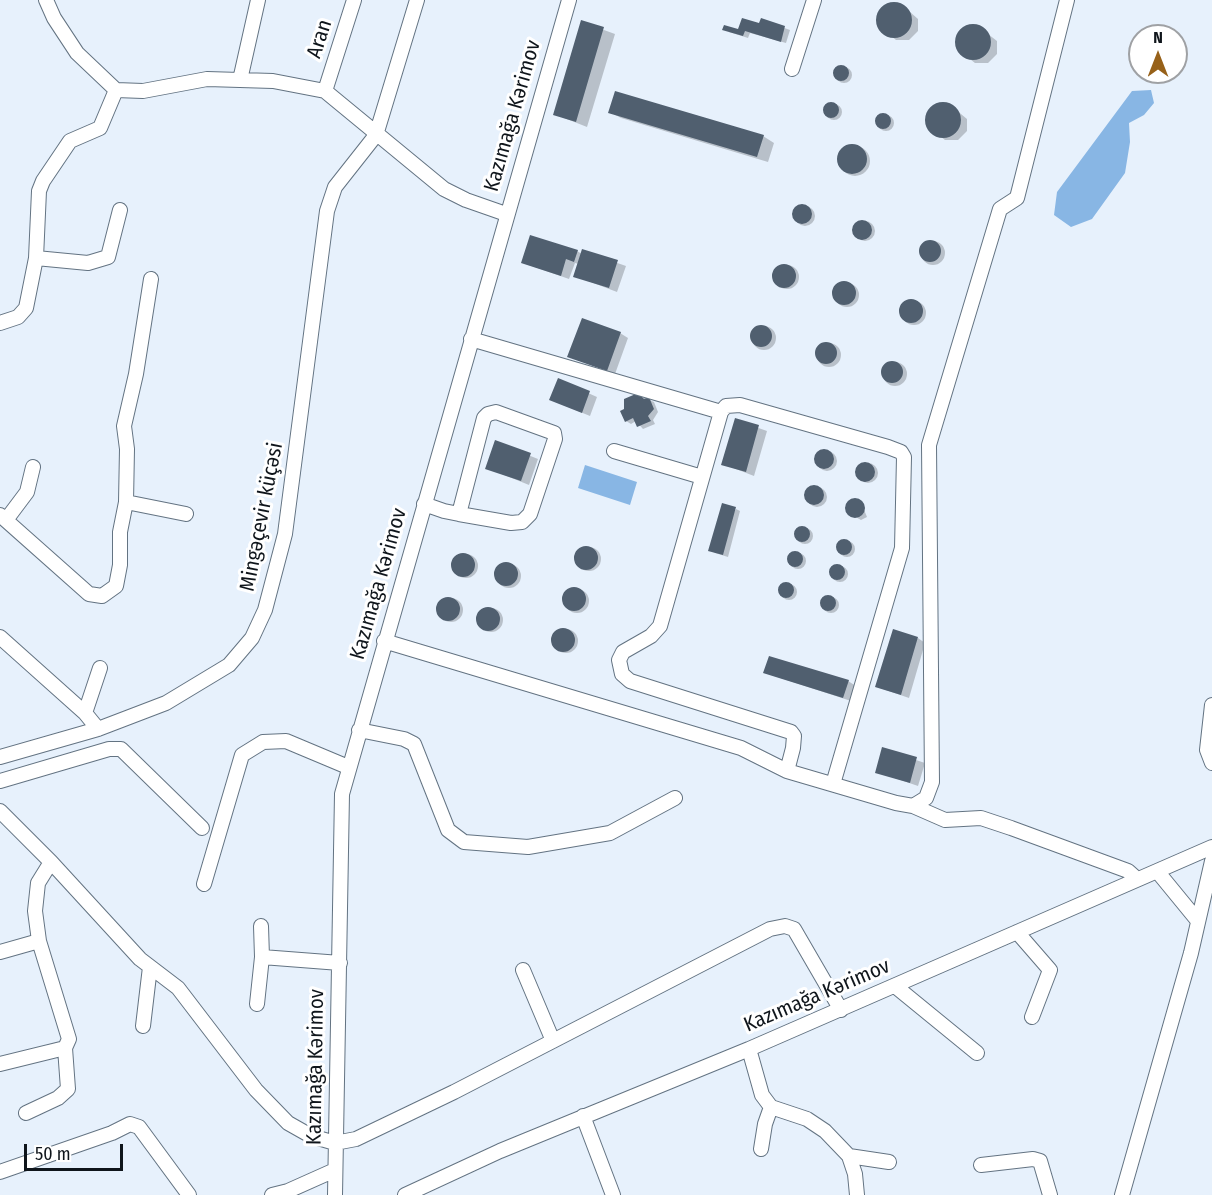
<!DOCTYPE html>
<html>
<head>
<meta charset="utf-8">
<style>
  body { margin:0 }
  #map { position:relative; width:1212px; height:1195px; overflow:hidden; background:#e7f1fc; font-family:"Fira Sans Condensed",sans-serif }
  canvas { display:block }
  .north { position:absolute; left:1128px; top:24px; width:60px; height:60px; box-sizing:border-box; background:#fff; border:2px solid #9fa1a4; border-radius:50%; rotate:0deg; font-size:16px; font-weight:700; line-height:24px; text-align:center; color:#0f151b }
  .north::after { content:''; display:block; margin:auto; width:21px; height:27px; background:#976119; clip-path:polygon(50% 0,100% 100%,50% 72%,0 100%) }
  .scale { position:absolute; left:24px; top:1144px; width:99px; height:27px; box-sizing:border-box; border:3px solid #0f151b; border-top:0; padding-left:8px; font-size:18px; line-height:21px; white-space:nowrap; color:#0f151b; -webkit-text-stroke:4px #fff; paint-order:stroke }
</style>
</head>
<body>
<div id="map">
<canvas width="1212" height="1195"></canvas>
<div class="north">N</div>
<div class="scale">50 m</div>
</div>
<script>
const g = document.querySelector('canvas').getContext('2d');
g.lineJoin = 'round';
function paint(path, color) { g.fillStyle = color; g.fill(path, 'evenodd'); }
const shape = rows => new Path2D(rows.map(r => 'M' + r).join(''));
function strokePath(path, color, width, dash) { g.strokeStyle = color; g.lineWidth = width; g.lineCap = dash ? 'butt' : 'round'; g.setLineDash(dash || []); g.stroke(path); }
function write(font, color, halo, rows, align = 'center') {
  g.font = font + ' "Fira Sans Condensed",sans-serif'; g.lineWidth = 6; g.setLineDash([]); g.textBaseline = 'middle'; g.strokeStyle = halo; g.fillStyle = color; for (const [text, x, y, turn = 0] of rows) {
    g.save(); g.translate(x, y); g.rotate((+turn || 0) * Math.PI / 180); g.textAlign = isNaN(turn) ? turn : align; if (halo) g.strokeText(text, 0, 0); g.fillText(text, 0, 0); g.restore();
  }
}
paint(shape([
  [1151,90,1154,103,1144,115,1129,123,1130,142,1125,173,1092,219,1071,227,1054,215,1057,192,1132,91],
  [585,465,637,482,630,505,578,488]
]), '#88b6e4');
paint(shape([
  [888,4,901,4,918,19,918,31,909,40,896,40,879,26,879,13],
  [762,20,790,30,786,43,750,33,748,38,729,32,760,25],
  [582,22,615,34,587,127,554,114],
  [966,27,979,27,997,41,997,54,988,63,975,63,957,49,957,36],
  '836 75a8 8 0 1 1 16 0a8 8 0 1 1-16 0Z',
  '826 112a8 8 0 1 1 16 0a8 8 0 1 1-16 0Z',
  [936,104,949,104,967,119,967,131,958,140,945,140,927,126,927,113],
  [610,112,763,136,774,143,768,162,621,118],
  '878 123a8 8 0 1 1 16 0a8 8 0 1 1-16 0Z',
  '840 161a15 15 0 1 1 30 0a15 15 0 1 1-30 0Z',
  '795 216a10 10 0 1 1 20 0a10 10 0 1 1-20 0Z',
  '855 231a10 10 0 1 1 20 0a10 10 0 1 1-20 0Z',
  '921 253a12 12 0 1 1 24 0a12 12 0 1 1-24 0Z',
  [577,251,582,254,583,251,626,266,617,292,575,276,579,264,575,263,569,279,523,263],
  '775 277a12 12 0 1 1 24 0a12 12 0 1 1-24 0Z',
  '835 295a12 12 0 1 1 24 0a12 12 0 1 1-24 0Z',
  '902 313a12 12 0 1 1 24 0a12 12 0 1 1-24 0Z',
  '752 338a12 12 0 1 1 24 0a12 12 0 1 1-24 0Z',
  [620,333,628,338,615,374,569,356],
  '817 355a12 12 0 1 1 24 0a12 12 0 1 1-24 0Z',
  '883 374a12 12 0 1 1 24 0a12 12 0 1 1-24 0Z',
  [559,380,597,397,590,416,551,400],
  [638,395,654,402,658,412,653,420,655,424,643,429,636,421,631,424,626,421,626,409],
  [736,420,767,431,754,476,723,464],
  [496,442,538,459,529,485,487,468],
  '817 461a10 10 0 1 1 20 0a10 10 0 1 1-20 0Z',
  '858 473a10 10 0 1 1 20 0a10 10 0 1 1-20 0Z',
  '807 497a10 10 0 1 1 20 0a10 10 0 1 1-20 0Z',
  [855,500,861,502,867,517,861,520,850,514,847,508,850,502],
  [736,509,740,511,728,557,715,553,710,550],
  '797 536a8 8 0 1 1 16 0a8 8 0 1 1-16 0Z',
  '839 549a8 8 0 1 1 16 0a8 8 0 1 1-16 0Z',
  '577 559a12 12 0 1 1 24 0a12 12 0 1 1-24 0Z',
  '790 561a8 8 0 1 1 16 0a8 8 0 1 1-16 0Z',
  '454 566a12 12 0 1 1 24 0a12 12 0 1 1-24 0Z',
  '497 576a12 12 0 1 1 24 0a12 12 0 1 1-24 0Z',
  '832 574a8 8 0 1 1 16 0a8 8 0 1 1-16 0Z',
  '781 592a8 8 0 1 1 16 0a8 8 0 1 1-16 0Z',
  '565 601a12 12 0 1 1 24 0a12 12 0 1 1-24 0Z',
  '823 605a8 8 0 1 1 16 0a8 8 0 1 1-16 0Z',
  '439 610a12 12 0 1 1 24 0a12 12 0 1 1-24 0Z',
  '479 620a12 12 0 1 1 24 0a12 12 0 1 1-24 0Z',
  '554 641a12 12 0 1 1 24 0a12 12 0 1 1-24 0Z',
  [918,638,925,643,909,698,877,687],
  [765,673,848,681,856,686,851,701],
  [883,749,925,763,918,786,877,772]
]), '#0003');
paint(shape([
  '876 20a18 18 0 1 1 36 0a18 18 0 1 1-36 0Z',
  [742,18,759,23,761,18,785,26,781,42,745,31,743,36,722,30,724,25,738,29],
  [581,20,604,27,576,122,553,115],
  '955 42a18 18 0 1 1 36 0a18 18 0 1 1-36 0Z',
  '833 73a8 8 0 1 1 16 0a8 8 0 1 1-16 0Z',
  [615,91,764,135,757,157,608,113],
  '823 110a8 8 0 1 1 16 0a8 8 0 1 1-16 0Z',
  '925 120a18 18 0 1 1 36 0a18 18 0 1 1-36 0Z',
  '875 121a8 8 0 1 1 16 0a8 8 0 1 1-16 0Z',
  '837 159a15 15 0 1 1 30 0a15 15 0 1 1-30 0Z',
  '792 214a10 10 0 1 1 20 0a10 10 0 1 1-20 0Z',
  '852 230a10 10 0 1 1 20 0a10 10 0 1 1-20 0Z',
  [530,235,578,250,574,262,566,259,561,276,521,263],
  '919 251a11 11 0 1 1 22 0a11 11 0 1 1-22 0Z',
  [582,249,618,260,609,288,573,277],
  '772 276a12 12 0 1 1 24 0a12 12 0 1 1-24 0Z',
  '832 293a12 12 0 1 1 24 0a12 12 0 1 1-24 0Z',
  '899 311a12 12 0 1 1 24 0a12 12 0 1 1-24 0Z',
  [582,318,621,332,607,371,567,357],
  '750 336a11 11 0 1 1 22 0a11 11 0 1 1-22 0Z',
  '815 353a11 11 0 1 1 22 0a11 11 0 1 1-22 0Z',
  '881 372a11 11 0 1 1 22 0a11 11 0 1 1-22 0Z',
  [558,378,590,391,582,413,549,400],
  [638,393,644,399,649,397,654,409,648,416,651,421,637,427,633,418,625,422,620,411,624,409,624,399],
  [735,418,759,425,746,472,721,465],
  [495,440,531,453,521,481,485,469],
  '814 459a10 10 0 1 1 20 0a10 10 0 1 1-20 0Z',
  '855 472a10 10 0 1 1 20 0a10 10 0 1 1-20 0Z',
  '804 495a10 10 0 1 1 20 0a10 10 0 1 1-20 0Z',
  '845 508a10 10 0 1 1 20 0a10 10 0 1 1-20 0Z',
  [722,503,736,507,723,555,708,551],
  '794 534a8 8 0 1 1 16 0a8 8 0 1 1-16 0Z',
  '836 547a8 8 0 1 1 16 0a8 8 0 1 1-16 0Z',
  '574 558a12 12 0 1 1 24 0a12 12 0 1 1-24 0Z',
  '787 559a8 8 0 1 1 16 0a8 8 0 1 1-16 0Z',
  '451 565a12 12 0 1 1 24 0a12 12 0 1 1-24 0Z',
  '494 574a12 12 0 1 1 24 0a12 12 0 1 1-24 0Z',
  '829 572a8 8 0 1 1 16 0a8 8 0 1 1-16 0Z',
  '778 590a8 8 0 1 1 16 0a8 8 0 1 1-16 0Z',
  '562 599a12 12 0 1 1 24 0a12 12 0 1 1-24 0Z',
  '820 603a8 8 0 1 1 16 0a8 8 0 1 1-16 0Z',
  '436 609a12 12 0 1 1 24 0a12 12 0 1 1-24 0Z',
  '476 619a12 12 0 1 1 24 0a12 12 0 1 1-24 0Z',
  '551 640a12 12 0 1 1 24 0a12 12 0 1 1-24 0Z',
  [893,629,918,637,901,695,875,687],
  [769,656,849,680,843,698,763,673],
  [882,747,917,757,910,783,875,773]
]), '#505f6f');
const minor = shape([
  [46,0,54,18,77,53,116,90,143,91,207,79,273,81,325,91,444,189,466,200,506,214],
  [792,69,814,0],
  [240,80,258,0],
  [325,91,354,0],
  [36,258,88,263,108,257,120,210],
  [0,323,18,317,26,308,36,258,39,191,43,181,70,141,100,128,116,90],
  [471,339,721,412],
  [614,451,702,477],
  [126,502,186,514],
  [424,504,444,511,459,514,511,523,522,522,530,514,555,439,554,433,496,412,488,414,484,418,459,514],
  [0,515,89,594,102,596,116,586,120,565,120,532,126,502,127,449,124,426,136,374,151,279],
  [6,520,27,492,33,467],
  [0,637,85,713,98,729],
  [384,641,741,748,787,771,896,803,913,806,926,798,932,782,929,445,1000,209,1017,198,1067,0],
  [1212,705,1207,750,1212,763],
  [85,713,100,668],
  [359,730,404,739,414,744,448,830,464,842,528,847,610,833,675,798],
  [0,757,98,729,166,703,229,665,252,638,265,610,285,534,327,211,335,187,376,135,417,0],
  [787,771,793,748,794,736,791,732,630,681,622,674,619,660,623,652,651,636,660,626,721,412,726,406,740,405,888,447,901,452,904,457,902,548,833,784],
  [0,781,109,749,121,749,202,828],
  [913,806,945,820,981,818,1011,828,1128,871,1137,879],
  [0,811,51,862,140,959,178,988,256,1090,288,1123,311,1136,335,1143,356,1139,454,1092,770,929,785,926,794,929,841,1010],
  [1157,871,1198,921],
  [204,884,242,755,263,742,286,741,348,767],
  [1017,932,1050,970,1032,1017],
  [0,952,39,941],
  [262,957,340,963],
  [523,970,553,1041],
  [895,986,977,1053],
  [257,1004,262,957,261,926],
  [143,1026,150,967],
  [749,1049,762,1095,771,1107,807,1119,825,1131,849,1156,855,1174,857,1195],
  [0,1064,65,1048],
  [26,1113,58,1098,68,1089,65,1048,69,1039,39,941,35,911,38,883,51,862],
  [583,1116,613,1195],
  [761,1149,765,1124,771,1107],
  [849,1156,889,1162],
  [981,1165,1033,1159,1040,1161,1050,1195],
  [0,1172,112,1133,130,1124,139,1127,189,1195],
  [272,1195,288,1191,335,1170],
  [335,1195,342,794,569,0],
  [405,1195,500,1151,749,1049,1212,847],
  [1122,1195,1191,953,1212,861]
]);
strokePath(minor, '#637382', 16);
strokePath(minor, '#fff', 14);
write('21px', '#0f151b', '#fff', [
  ["Aran",320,39,-72],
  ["Kazımağa Kərimov",513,116,-74],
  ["Mingəçevir küçəsi",262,517,-79],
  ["Kazımağa Kərimov",379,584,-74],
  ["Kazımağa Kərimov",817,996,-23],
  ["Kazımağa Kərimov",316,1067,-89]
]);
</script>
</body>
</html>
